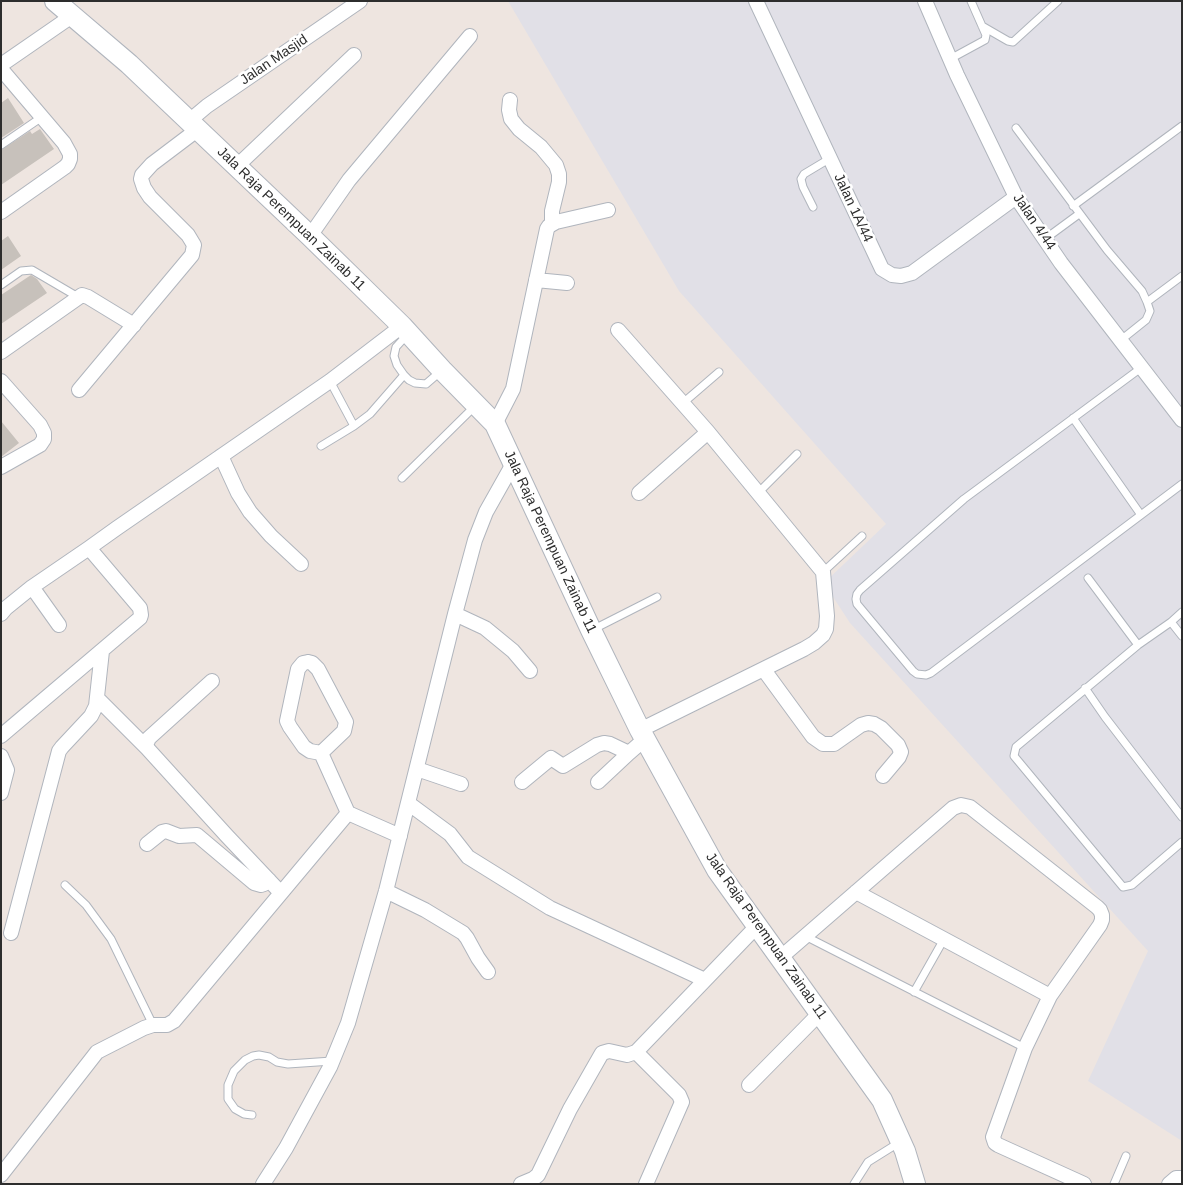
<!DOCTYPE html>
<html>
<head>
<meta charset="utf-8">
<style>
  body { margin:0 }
  #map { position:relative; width:1183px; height:1185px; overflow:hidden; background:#eee5e0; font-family:Helvetica,sans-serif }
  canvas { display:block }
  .frame { position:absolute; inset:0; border:2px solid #2d2d2d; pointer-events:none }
</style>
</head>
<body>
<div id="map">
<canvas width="1183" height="1185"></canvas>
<div class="frame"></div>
</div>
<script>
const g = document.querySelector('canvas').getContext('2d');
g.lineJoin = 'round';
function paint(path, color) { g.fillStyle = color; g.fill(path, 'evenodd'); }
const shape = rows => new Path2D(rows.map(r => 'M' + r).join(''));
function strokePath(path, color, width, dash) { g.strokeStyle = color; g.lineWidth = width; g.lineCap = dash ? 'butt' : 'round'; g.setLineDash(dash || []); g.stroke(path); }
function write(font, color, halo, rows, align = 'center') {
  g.font = font + ' Helvetica,sans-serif'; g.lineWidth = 5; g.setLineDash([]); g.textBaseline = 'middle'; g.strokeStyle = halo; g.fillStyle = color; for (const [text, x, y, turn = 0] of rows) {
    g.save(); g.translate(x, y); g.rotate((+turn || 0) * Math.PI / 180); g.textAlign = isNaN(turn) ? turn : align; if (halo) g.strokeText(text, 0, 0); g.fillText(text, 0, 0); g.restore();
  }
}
paint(shape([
  [508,1,1182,1,1182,1141,1088,1081,1148,951,850,623,824,583,886,524,679,291]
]), '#e1e0e7');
paint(shape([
  [8,98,24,123,1,138,1,103],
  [40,129,54,149,1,185,1,150,30,131,32,134],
  [8,236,21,256,1,270,1,241],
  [31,275,37,279,47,293,1,324,1,295],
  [1,421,19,443,1,457]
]), '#c7c1bb');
const service = shape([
  [982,26,1008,41,1013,42,1058,1],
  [950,59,985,40,986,35,971,1],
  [1016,128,1107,250,1142,291,1147,302,1150,311,1146,320,1121,340],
  [1,145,42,117],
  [1073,206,1182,126],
  [813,207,803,187,801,179,804,174,829,159],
  [1045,239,1079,214],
  [1,285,21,271,32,270,78,297],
  [1147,302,1182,276],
  [407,335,396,347,394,356,397,365,404,375,409,380,415,383,426,384,441,371],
  [1141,368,964,499,860,590,857,594,856,599,857,604,913,671,917,674,926,675,931,673,1182,484],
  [330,381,354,426],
  [683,403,719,372],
  [1073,418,1141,515],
  [321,446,354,426,370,414,404,375],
  [402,478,474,407],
  [758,493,797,454],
  [823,572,862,536],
  [1088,578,1138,645],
  [1182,612,1171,622,1138,645,1016,747,1014,756,1123,887,1132,885,1182,842],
  [1171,622,1182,636],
  [592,630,657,597],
  [1085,688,1105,717,1182,817],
  [65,885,86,905,111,939,153,1025],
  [805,936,1025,1048],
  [914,992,944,939],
  [252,1115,244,1114,235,1109,228,1099,228,1085,234,1071,245,1060,253,1056,259,1055,269,1057,277,1062,288,1064,332,1061],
  [854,1184,868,1162,900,1142],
  [1114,1184,1126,1156]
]);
const minor = shape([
  [756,1,882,269,892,275,901,276,912,273,1016,197],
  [925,1,957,75,1016,197,1061,263,1182,420],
  [1,65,72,16],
  [1,69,64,143,70,154,70,159,68,164,65,167,1,212],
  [510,100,509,110,511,119,519,129,541,147,556,165,559,174,559,182,552,211,552,224],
  [188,122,207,106,360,1],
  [236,167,354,55],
  [310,236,349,180,470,36],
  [536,280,567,283],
  [618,330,708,432,823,572,827,616,826,629,823,635,814,643,804,649,640,730],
  [1,352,82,295,88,297,134,325],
  [1,381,40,425,44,433,44,439,40,445,1,467],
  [79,390,192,255,194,245,188,235,150,197,144,188,141,179,142,175,152,164,197,130],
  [495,424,513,389,547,229,549,226,556,222,608,210],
  [221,456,238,493,250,512,271,536,301,564],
  [639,493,708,432],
  [32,587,59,625],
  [1,614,6,608,32,587,89,548,117,528,330,381,402,326],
  [455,614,485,628,513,651,530,671],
  [308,662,312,663,318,669,346,722,344,731,321,753,310,751,304,747,290,727,287,721,298,669,303,663,308,662],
  [764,670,813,737,823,744,834,744,861,725,868,723,874,724,881,728,898,745,901,752,899,757,883,776],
  [212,681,149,738,146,745,147,748,227,836,281,893],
  [98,699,147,748],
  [1,736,140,618,141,615,140,608,89,548],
  [321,753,348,813],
  [1,756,7,770,1,793],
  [417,769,461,784],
  [522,782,551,758,563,766,597,745,604,743,610,744,629,753,645,739],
  [598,782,629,753],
  [408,803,450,834,468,857,550,908,705,980],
  [147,844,162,832,166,831,179,836,197,835,254,883,261,885,264,884,269,880],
  [386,891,425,910,463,933,467,938,478,958,488,972],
  [856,892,1050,996],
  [11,933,59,751,62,747,91,716,96,706,102,651],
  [780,958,953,808,961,805,970,807,1097,907,1100,910,1102,915,1102,920,1100,925,1050,996,1025,1048,993,1137,995,1143,998,1145,1084,1184],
  [636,1052,679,1095,682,1102,646,1184],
  [749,1085,820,1013],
  [1,1175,97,1052,144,1028,153,1025,167,1025,174,1021,348,813,400,836],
  [263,1184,286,1148,330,1067,348,1023,386,891,455,614,475,540,486,512,513,464],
  [521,1184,533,1179,538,1175,570,1109,602,1053,609,1051,627,1055,636,1052,757,926],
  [1169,1184,1176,1178,1182,1178]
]);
const secondary = shape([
  [55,1,129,64,310,236,402,326,442,370,495,424,591,630,640,730,717,870,882,1100,905,1151,915,1184]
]);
strokePath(service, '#b0b5bd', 9);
strokePath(minor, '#b0b5bd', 16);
strokePath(secondary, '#b0b5bd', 22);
strokePath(service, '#fff', 7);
strokePath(minor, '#fff', 14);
strokePath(secondary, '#fff', 20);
write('14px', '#2d2d2d', '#fff', [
  ["Jalan Masjid",274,60,-34],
  ["Jalan 1A/44",853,208,65],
  ["Jala Raja Perempuan Zainab 11",291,219,44],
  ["Jalan 4/44",1034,222,56],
  ["Jala Raja Perempuan Zainab 11",550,542,65],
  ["Jala Raja Perempuan Zainab 11",766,936,55]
]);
</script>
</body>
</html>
